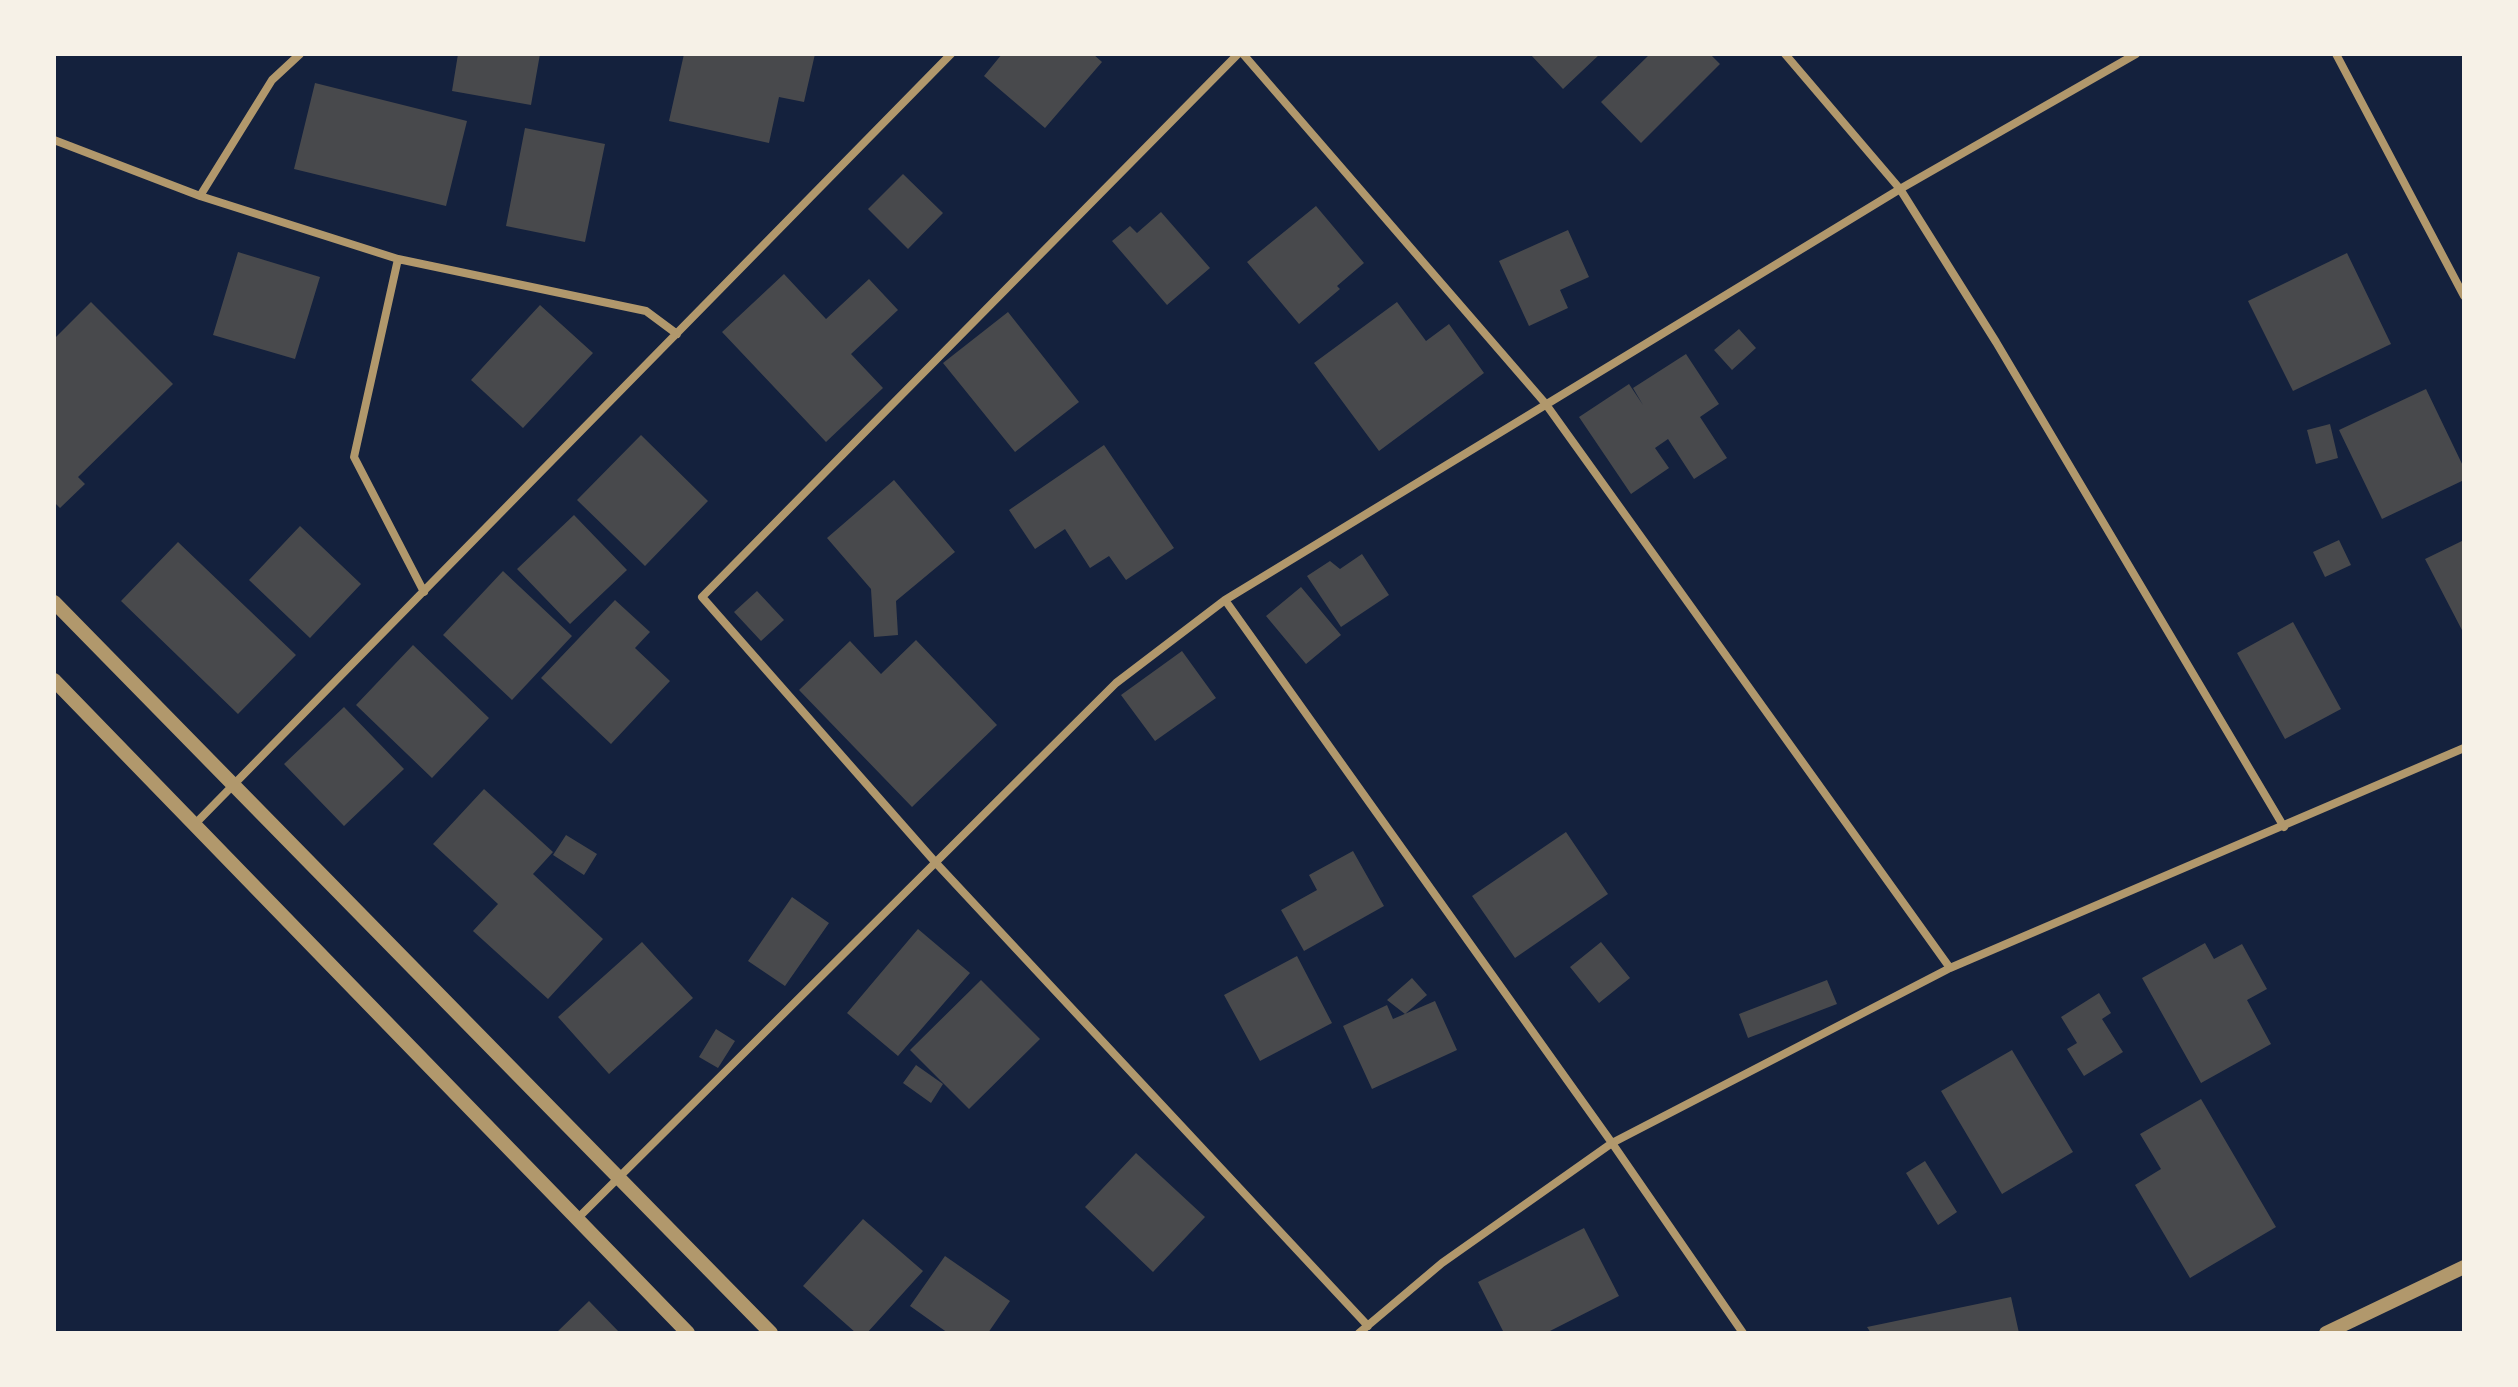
<!DOCTYPE html>
<html>
<head>
<meta charset="utf-8">
<style>
  body { margin:0 }
  #map { position:relative; width:2518px; height:1387px; overflow:hidden; background:#14213d; font-family:"Work Sans",sans-serif }
  canvas { display:block }
  .frame { position:absolute; inset:0; border:56px solid #f6f1e7; pointer-events:none }
</style>
</head>
<body>
<div id="map">
<canvas width="2518" height="1387"></canvas>
<div class="frame"></div>
</div>
<script>
const g = document.querySelector('canvas').getContext('2d');
g.lineJoin = 'round';
function paint(path, color) { g.fillStyle = color; g.fill(path, 'evenodd'); }
const shape = rows => new Path2D(rows.map(r => 'M' + r).join(''));
function strokePath(path, color, width, dash) { g.strokeStyle = color; g.lineWidth = width; g.lineCap = dash ? 'butt' : 'round'; g.setLineDash(dash || []); g.stroke(path); }
paint(shape([
  [458,54,540,54,531,105,452,91],
  [684,54,815,54,804,102,779,97,769,143,669,121],
  [1002,54,1093,54,1102,62,1045,128,984,76],
  [1530,54,1600,54,1563,89],
  [1650,54,1710,54,1720,64,1641,143,1601,102],
  [315,83,467,121,446,206,294,169],
  [525,128,605,144,585,242,506,226],
  [903,174,943,213,908,249,868,209],
  [1316,206,1364,263,1337,286,1340,289,1299,324,1247,262],
  [1161,212,1210,268,1167,305,1112,241,1130,226,1137,233],
  [1568,230,1589,277,1560,290,1568,308,1529,326,1499,261],
  [238,252,320,277,295,359,213,335],
  [2347,253,2391,344,2293,391,2248,301],
  [784,274,826,319,869,279,898,310,851,354,883,388,826,442,722,332],
  [91,302,173,384,78,477,85,484,60,508,54,502,54,339],
  [1397,302,1426,341,1449,324,1484,373,1379,451,1314,363],
  [540,305,593,353,523,428,471,380],
  [1008,312,1079,402,1015,452,943,363],
  [1739,329,1756,348,1732,370,1714,350],
  [1686,354,1719,404,1700,417,1727,458,1694,479,1668,439,1655,448,1669,468,1631,494,1579,417,1629,384,1643,405,1633,388],
  [2426,389,2464,468,2464,480,2382,519,2339,430],
  [2330,424,2338,458,2316,464,2307,430],
  [641,435,708,501,645,566,577,500],
  [1104,445,1174,548,1126,580,1109,556,1090,568,1065,529,1035,549,1009,510],
  [894,480,955,552,896,601,898,635,874,637,871,589,827,538],
  [574,515,627,570,570,624,517,569],
  [300,526,361,584,310,638,249,580],
  [2339,540,2351,565,2325,577,2313,552],
  [2464,540,2464,634,2425,559],
  [178,542,296,655,238,714,121,601],
  [1362,554,1389,595,1341,627,1307,576,1330,561,1340,569],
  [503,571,572,636,512,700,443,635],
  [1301,587,1341,635,1306,664,1266,616],
  [757,591,784,620,761,641,734,612],
  [615,600,650,632,635,648,670,681,611,744,541,678],
  [2293,622,2341,709,2285,739,2237,653],
  [916,640,997,725,912,807,799,690,850,641,881,674],
  [413,645,489,718,432,778,356,705],
  [1182,651,1216,698,1155,741,1121,695],
  [344,707,404,769,344,826,284,764],
  [484,789,553,852,533,874,603,939,548,999,473,931,498,904,433,844],
  [1566,832,1608,894,1515,958,1472,896],
  [566,835,597,854,584,875,553,855],
  [1353,851,1384,906,1304,951,1281,910,1317,890,1309,875],
  [792,897,829,923,785,986,748,961],
  [918,929,970,973,898,1056,847,1013],
  [642,942,693,998,609,1074,558,1017],
  [1601,942,1630,978,1599,1003,1570,967],
  [2205,943,2214,959,2242,944,2267,989,2247,1000,2271,1044,2201,1083,2142,978],
  [1297,956,1332,1023,1260,1061,1224,995],
  [1412,978,1427,995,1405,1014,1387,1000],
  [981,980,1040,1039,969,1109,910,1050],
  [1827,980,1837,1004,1748,1038,1739,1014],
  [2099,993,2111,1013,2102,1019,2123,1052,2084,1076,2067,1049,2077,1043,2061,1017],
  [1435,1001,1457,1050,1372,1089,1343,1026,1387,1005,1393,1019],
  [716,1029,735,1041,718,1068,699,1057],
  [2012,1050,2073,1152,2002,1194,1941,1091],
  [916,1065,943,1084,931,1103,903,1083],
  [2201,1099,2276,1227,2190,1278,2135,1185,2161,1169,2140,1134],
  [1136,1153,1205,1217,1153,1272,1085,1207],
  [1925,1161,1957,1212,1938,1225,1906,1173],
  [863,1219,923,1271,867,1333,856,1333,803,1286],
  [1584,1228,1619,1296,1546,1333,1504,1333,1478,1282],
  [945,1256,1010,1301,988,1333,948,1333,910,1306],
  [2011,1297,2019,1333,1871,1333,1867,1327],
  [589,1301,620,1333,556,1333]
]), '#48494c');
strokePath(shape([
  [1238,54,702,597,936,863,1368,1326],
  [1243,54,1545,403,1950,968],
  [1785,54,1900,189,1996,342,2284,827],
  [2336,54,2464,296],
  [54,140,200,196,398,259],
  [200,196,272,80,300,54],
  [424,592,354,457,398,259,646,311,677,334],
  [1225,600,1900,189,2136,54],
  [194,825,951,54],
  [577,1219,1116,683,1225,600,1612,1143,1743,1333],
  [1359,1333,1442,1263,1612,1143,1950,968,2464,748]
]), '#b1986c', 8);
strokePath(shape([
  [54,602,771,1333],
  [54,680,688,1333],
  [2326,1333,2464,1267]
]), '#b1986c', 14);
</script>
</body>
</html>
